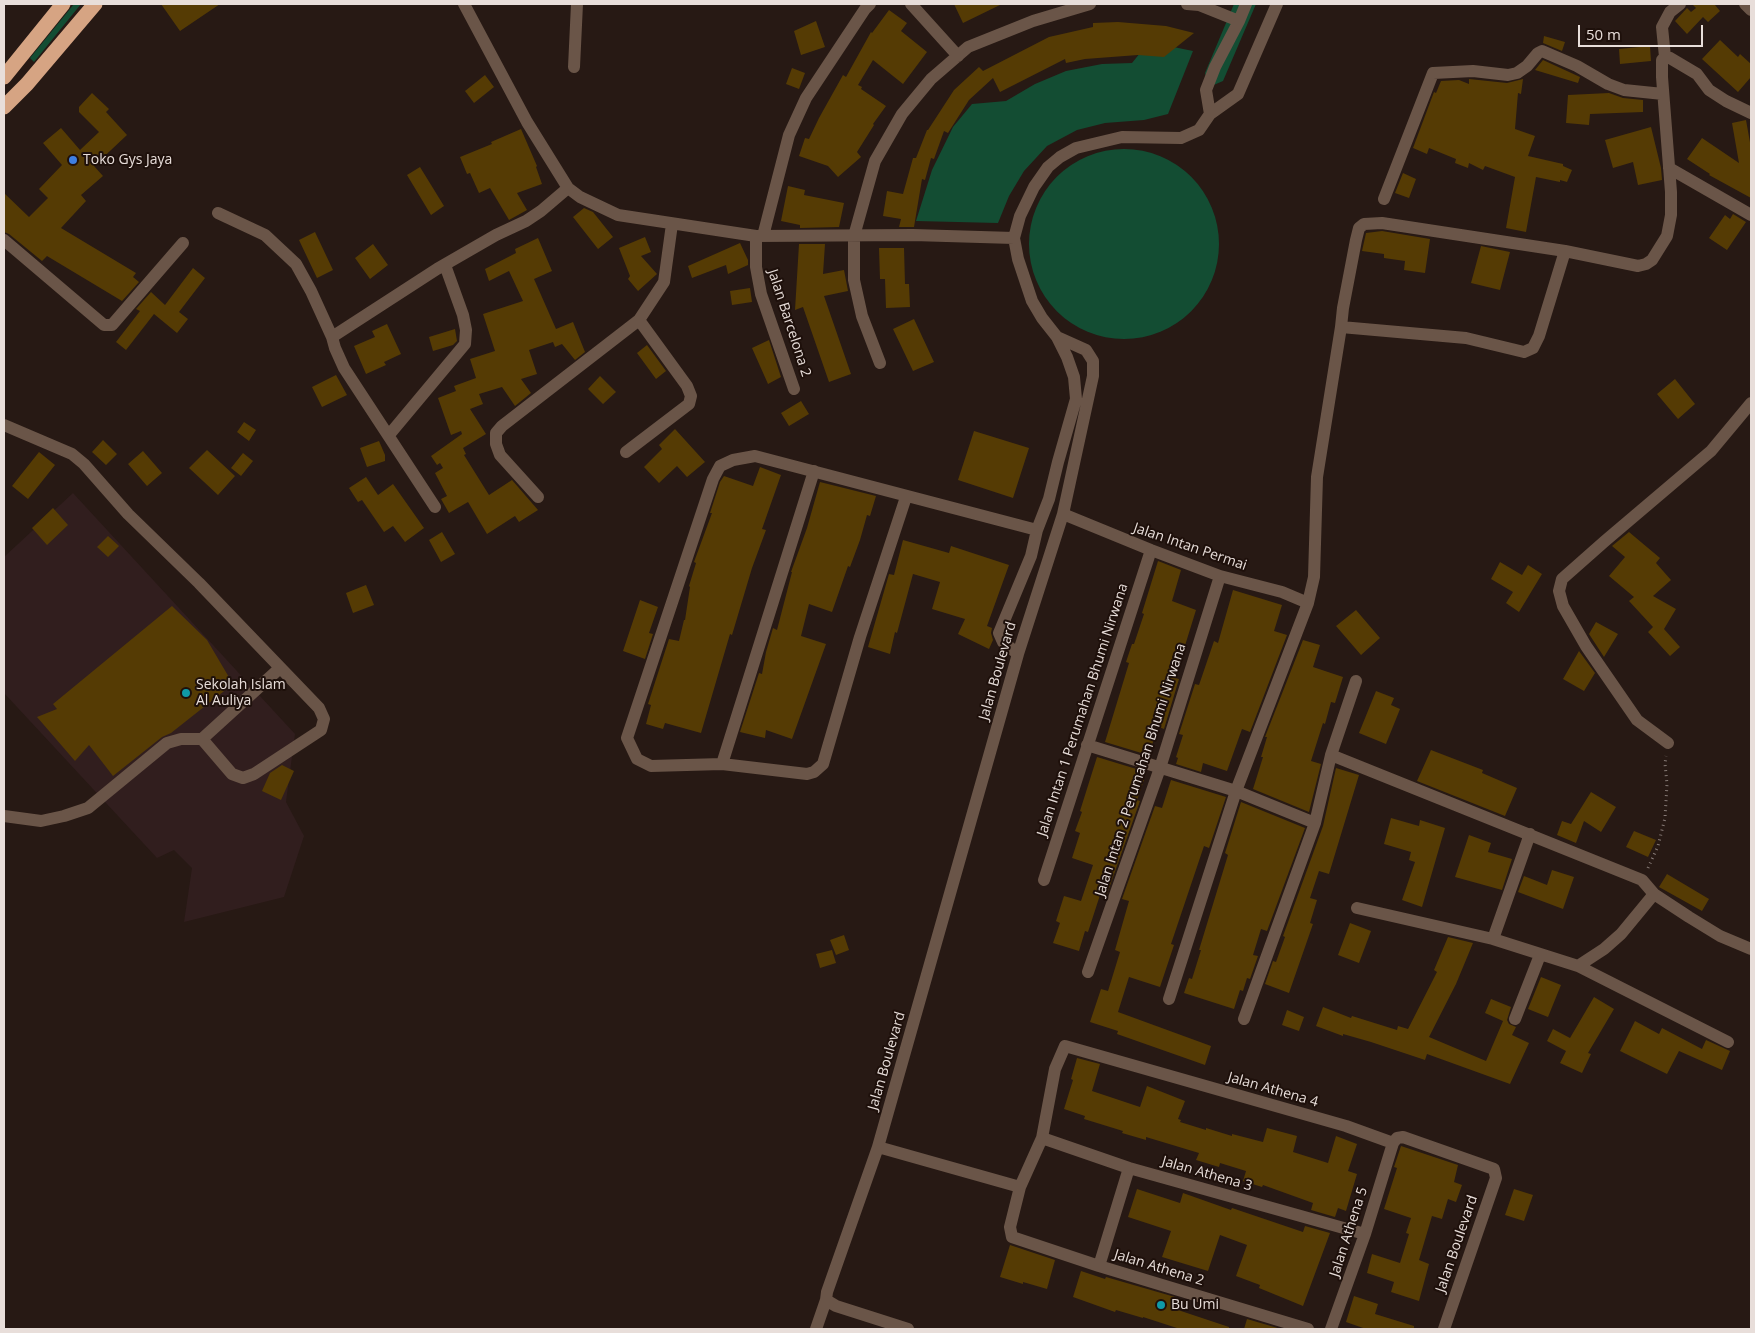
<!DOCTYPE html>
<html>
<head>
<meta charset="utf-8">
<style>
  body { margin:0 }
  #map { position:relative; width:1755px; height:1333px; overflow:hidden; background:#271914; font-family:"Open Sans",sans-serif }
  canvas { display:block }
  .frame { position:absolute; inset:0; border:5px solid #e8deda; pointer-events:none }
  .scale { position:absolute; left:1578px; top:25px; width:125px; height:22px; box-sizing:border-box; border:2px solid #e8deda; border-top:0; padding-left:6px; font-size:15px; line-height:18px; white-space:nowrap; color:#e8deda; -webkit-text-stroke:4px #1e100b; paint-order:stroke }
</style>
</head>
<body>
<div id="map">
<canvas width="1755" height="1333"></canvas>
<div class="frame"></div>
<div class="scale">50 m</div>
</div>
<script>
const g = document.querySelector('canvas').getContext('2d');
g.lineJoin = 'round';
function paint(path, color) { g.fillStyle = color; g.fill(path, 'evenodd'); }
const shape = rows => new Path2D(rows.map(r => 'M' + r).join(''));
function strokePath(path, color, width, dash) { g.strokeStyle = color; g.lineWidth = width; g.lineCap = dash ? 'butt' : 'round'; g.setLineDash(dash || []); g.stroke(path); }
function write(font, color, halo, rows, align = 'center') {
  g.font = font + ' "Open Sans",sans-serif'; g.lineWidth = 4; g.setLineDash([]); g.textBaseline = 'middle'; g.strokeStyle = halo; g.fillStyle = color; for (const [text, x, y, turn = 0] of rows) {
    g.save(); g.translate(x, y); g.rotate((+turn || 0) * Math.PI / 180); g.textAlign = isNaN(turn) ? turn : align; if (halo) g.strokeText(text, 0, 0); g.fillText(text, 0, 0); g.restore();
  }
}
paint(shape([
  [73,493,295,734,286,802,304,836,284,897,184,922,192,868,174,850,157,858,4,693,4,557]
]), '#311e1e');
paint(shape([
  [74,4,81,4,34,62,30,58],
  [1234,4,1256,4,1223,81,1209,87,1205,73],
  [1149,42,1193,51,1168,114,1144,120,1105,123,1077,130,1047,146,1024,171,1009,196,998,223,916,221,932,170,953,127,972,104,1006,101,1035,84,1066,71,1102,64,1132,63],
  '1029 244a95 95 0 1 1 190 0a95 95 0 1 1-190 0Z'
]), '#134d33');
paint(shape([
  [161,4,220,4,180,31],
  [954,4,1002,4,963,23],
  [1692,4,1717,4,1715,5,1720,11,1708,22,1703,17,1687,34,1675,21,1687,8,1691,12,1696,8],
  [889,10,907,23,901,31,927,52,903,84,873,60,858,85,862,87,861,89,886,106,873,124,874,125,857,152,861,157,838,177,828,166,799,156,805,138,809,139,819,118,843,75,846,77,871,32,872,33],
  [816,21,825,47,801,55,794,31],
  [1118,22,1166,26,1194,33,1164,57,1138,55,1085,59,1066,63,1065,59,1000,92,993,78,969,100,948,133,944,131,934,159,931,158,925,180,922,179,914,227,899,227,901,219,883,216,887,191,903,194,913,158,916,158,927,130,928,130,954,90,979,67,983,71,1049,37,1093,27,1093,23],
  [1544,36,1565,42,1562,51,1543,43],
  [1720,40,1738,57,1740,54,1751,64,1751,77,1738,92,1702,59],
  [1650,46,1651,61,1620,64,1619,49],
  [1543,60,1580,77,1578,83,1535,70],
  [792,68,805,73,799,89,786,84],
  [485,75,494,87,474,103,465,91],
  [1469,79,1507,83,1523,79,1521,94,1518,93,1515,129,1535,136,1528,156,1563,164,1563,166,1572,170,1567,182,1560,180,1560,182,1536,177,1526,232,1506,228,1515,177,1485,166,1483,170,1469,163,1468,168,1455,163,1456,159,1429,148,1427,154,1413,148,1434,92,1436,93,1441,81,1459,80,1469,84],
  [92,93,109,109,106,112,127,135,94,166,103,176,81,195,86,201,61,228,136,273,133,277,139,282,122,301,47,256,42,261,9,234,4,232,4,193,29,217,48,198,39,189,62,165,43,143,61,128,80,150,99,132,79,112,79,107],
  [1609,93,1623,98,1643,100,1643,112,1590,114,1589,125,1566,123,1568,95],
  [1746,120,1751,148,1751,198,1709,175,1710,174,1687,159,1702,138,1739,163,1732,123],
  [1651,127,1661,168,1662,180,1638,185,1633,162,1613,168,1605,140],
  [521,129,537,166,536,167,542,184,517,193,527,210,509,220,490,188,479,193,470,173,467,174,460,157,492,144,491,142],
  [420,167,444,206,431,215,407,175],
  [1403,173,1416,179,1409,198,1395,193],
  [788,186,805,190,804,195,844,203,839,227,800,228,800,225,781,221],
  [584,208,593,212,613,237,598,249,573,217],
  [1733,214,1746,222,1727,250,1709,238,1725,215,1730,219],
  [1382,231,1430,239,1425,273,1404,270,1405,261,1384,258,1384,254,1362,251,1366,233],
  [315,232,333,270,317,278,299,240],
  [645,237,651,252,641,256,657,274,638,291,628,279,630,276,619,248],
  [538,238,552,271,534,279,556,329,573,322,585,352,575,360,562,344,555,347,553,342,529,350,537,374,521,379,531,393,515,406,502,387,479,394,483,404,470,409,486,434,463,448,466,454,464,455,489,495,512,480,538,510,519,522,515,516,487,534,468,502,449,513,441,499,447,496,435,473,443,468,440,463,437,465,431,456,462,434,461,431,451,435,438,398,456,391,454,386,476,378,470,359,495,351,483,314,523,301,509,271,489,281,485,269,516,253,515,249],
  [740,243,748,260,748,265,728,274,726,265,692,278,688,266],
  [373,244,388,265,370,279,355,258],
  [799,244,825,244,823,274,844,270,848,291,824,296,851,374,829,382,803,307,795,310],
  [1481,246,1510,252,1500,290,1471,283],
  [879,248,904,248,905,284,909,284,910,307,886,308,885,279,880,279],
  [193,268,205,278,179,312,188,319,177,333,154,314,126,350,116,342,140,311,136,309,151,292,165,305],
  [750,288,752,302,732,305,730,291],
  [914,319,934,362,913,371,893,329],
  [387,324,401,354,384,362,386,365,366,374,354,346,375,337,372,331],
  [455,329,457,341,453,345,433,351,429,337],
  [769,340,781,377,768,384,752,348],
  [647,345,666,371,656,379,637,353],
  [336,375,347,395,322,407,312,387],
  [600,376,616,392,603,404,588,389],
  [1675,379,1695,404,1678,419,1657,394],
  [801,401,809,414,789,426,781,413],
  [244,422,256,430,249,441,237,432],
  [675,429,705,462,687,477,677,466,659,483,644,467,662,449,659,445],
  [974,431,1029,448,1013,498,958,480],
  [103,440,117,454,106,465,92,452],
  [379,441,385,455,385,461,367,467,360,448],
  [207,450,235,476,218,495,189,468],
  [143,451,162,473,147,486,128,464],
  [39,452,55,465,28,499,12,486],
  [243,453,253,461,241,476,231,468],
  [760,467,781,475,762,529,766,530,752,568,732,635,730,634,701,733,665,723,663,729,646,724,651,705,648,704,669,639,679,641,684,620,685,620,690,587,689,586,696,563,694,562,712,513,710,513,720,482,724,476,753,486],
  [366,477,378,495,393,484,424,528,405,542,393,526,384,532,362,500,358,502,349,488],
  [820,482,876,496,870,516,867,515,860,540,850,567,848,566,832,612,809,604,801,636,826,644,792,739,766,730,765,738,740,732,759,673,762,674,766,652,773,628,777,630,792,572,791,572,807,528],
  [53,508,68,525,47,545,32,528],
  [442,532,455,554,441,562,429,540],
  [1629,532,1660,558,1656,563,1671,580,1653,596,1676,609,1664,629,1680,647,1670,656,1648,632,1653,627,1629,601,1634,597,1609,576,1625,557,1612,546],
  [108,536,119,546,108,557,97,547],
  [903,540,949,553,951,546,1009,565,987,626,992,628,991,633,993,640,989,649,958,634,965,619,932,609,940,582,913,574,897,633,895,632,890,654,868,647,889,574,894,575],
  [1158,561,1181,570,1172,601,1196,610,1175,678,1179,679,1164,729,1159,727,1148,755,1105,742,1129,663,1126,662,1132,644,1134,644,1144,614,1142,613],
  [1500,562,1522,575,1528,565,1542,574,1519,612,1506,603,1513,592,1491,579],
  [366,585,374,605,353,613,346,593],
  [1233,590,1282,605,1274,631,1287,635,1250,732,1242,729,1227,771,1203,763,1201,772,1176,764,1178,758,1176,757,1183,735,1179,734,1195,684,1199,685,1214,641,1218,643],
  [640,600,658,607,649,633,653,634,645,659,623,651],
  [172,606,207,640,233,684,171,733,162,737,113,776,89,745,75,761,37,717,57,709,53,704],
  [1356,610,1380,638,1361,655,1336,626],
  [1596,622,1618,634,1604,657,1589,634],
  [1303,640,1320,645,1313,667,1343,677,1335,703,1331,702,1325,724,1323,723,1311,761,1321,764,1309,812,1253,789,1263,757,1261,757,1267,737,1265,737],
  [1579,651,1595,673,1584,691,1563,679],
  [1376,691,1394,698,1391,705,1400,709,1386,744,1359,733],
  [1431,750,1483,770,1482,773,1517,788,1505,816,1417,781],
  [1097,757,1143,771,1141,778,1144,780,1137,800,1140,801,1107,894,1101,892,1088,932,1085,931,1079,951,1053,943,1060,923,1056,921,1064,896,1081,901,1093,865,1072,858,1080,833,1075,831,1082,812,1080,811],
  [282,765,294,771,281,800,262,791,270,773],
  [1336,768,1359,775,1329,874,1319,871,1310,898,1317,900,1310,923,1313,924,1289,993,1265,984,1273,961,1276,962,1285,937,1283,936,1323,826],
  [1171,780,1226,797,1209,848,1204,846,1171,944,1174,945,1160,987,1129,977,1118,1012,1211,1046,1205,1065,1117,1034,1118,1031,1090,1022,1101,989,1108,991,1120,952,1115,950,1129,901,1122,899,1155,806,1162,808],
  [1591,792,1616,807,1601,832,1584,821,1576,843,1557,835,1562,821,1571,824],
  [1241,802,1305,828,1267,931,1261,929,1253,955,1258,956,1250,979,1247,978,1243,991,1240,990,1234,1009,1184,993,1189,978,1192,979,1201,950,1199,950,1228,855,1225,853],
  [1391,818,1419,826,1420,820,1445,828,1422,907,1402,900,1415,862,1409,860,1411,852,1384,844],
  [1634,831,1656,840,1648,857,1626,847],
  [1469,835,1491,843,1488,852,1512,859,1502,890,1455,877],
  [1552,870,1574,877,1563,909,1518,892,1524,876,1547,885],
  [1667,874,1709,899,1702,911,1659,887],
  [1350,923,1371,931,1359,963,1338,955],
  [844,935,849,950,836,955,830,940],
  [1448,937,1473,943,1456,984,1429,1037,1486,1061,1503,1021,1485,1013,1491,999,1511,1007,1507,1020,1509,1024,1516,1027,1512,1035,1529,1043,1510,1084,1427,1054,1425,1060,1371,1042,1343,1034,1343,1036,1316,1026,1323,1007,1351,1018,1352,1016,1397,1030,1398,1026,1408,1029,1437,972,1434,970],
  [832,950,836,963,820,968,816,954],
  [1541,977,1561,985,1548,1017,1528,1009],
  [1594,997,1614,1009,1588,1053,1591,1054,1582,1073,1560,1063,1566,1051,1547,1041,1553,1029,1570,1038],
  [1287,1010,1304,1017,1299,1031,1282,1025],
  [1635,1021,1659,1034,1662,1028,1702,1049,1706,1040,1730,1051,1722,1070,1679,1051,1667,1074,1620,1051],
  [1077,1058,1100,1064,1092,1091,1140,1107,1147,1086,1185,1101,1178,1119,1181,1120,1180,1122,1206,1130,1206,1128,1232,1136,1232,1134,1263,1142,1267,1128,1297,1136,1293,1152,1328,1163,1336,1136,1357,1144,1348,1171,1357,1174,1346,1211,1338,1208,1335,1217,1311,1210,1313,1203,1263,1185,1262,1187,1243,1181,1246,1171,1220,1163,1219,1167,1196,1160,1199,1153,1146,1137,1146,1140,1122,1133,1123,1131,1084,1119,1085,1116,1064,1109,1073,1080,1071,1079],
  [1401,1146,1458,1165,1454,1182,1462,1185,1456,1202,1448,1199,1442,1219,1432,1216,1419,1260,1429,1264,1419,1301,1391,1292,1394,1282,1367,1273,1372,1254,1400,1263,1409,1234,1406,1233,1411,1218,1384,1209,1397,1168,1394,1167],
  [1137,1189,1180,1203,1183,1193,1231,1210,1232,1208,1303,1232,1305,1226,1330,1233,1303,1306,1259,1288,1260,1285,1236,1276,1247,1245,1220,1235,1208,1271,1162,1257,1171,1231,1128,1217],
  [1514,1189,1533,1195,1524,1221,1505,1215],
  [1010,1245,1055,1260,1047,1289,1023,1282,1023,1284,1000,1277],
  [1081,1271,1105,1279,1106,1277,1175,1297,1172,1308,1229,1327,1229,1329,1180,1329,1143,1317,1143,1318,1116,1310,1115,1312,1073,1297],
  [1354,1296,1378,1304,1375,1314,1414,1326,1414,1329,1366,1329,1346,1322],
  [1247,1319,1281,1329,1244,1329]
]), '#553b04');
strokePath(shape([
  [1648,868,1658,846,1665,818,1667,784,1665,764,1666,756]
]), '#867a76', 3, [1, 4]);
strokePath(shape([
  [911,4,958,56],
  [1187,4,1199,5,1239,21],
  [1246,4,1239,21,1215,67,1206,90,1210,114,1238,94,1277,4],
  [1745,4,1751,10],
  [1665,57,1670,58,1697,74,1709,90,1726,101,1751,113],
  [1665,57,1662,27,1670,12,1680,4],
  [574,67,577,4],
  [1669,168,1751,215],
  [568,188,580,197,618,215,756,236,913,235,1014,238],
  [1384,199,1433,73,1473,71,1508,75,1517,73,1527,66,1538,53,1542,51,1577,66,1608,84,1624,90,1663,94],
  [218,213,265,235,296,264,311,291,332,337],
  [756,236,756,267,761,294,794,389],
  [763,236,789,135,806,98,865,9,870,4],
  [4,240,104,325,112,325,183,243],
  [1341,327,1343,308,1356,240,1359,228,1364,224,1382,223,1565,251,1638,266,1646,264,1652,260,1667,236,1671,215,1671,192,1662,77,1662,60,1665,57],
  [880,363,862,316,854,280,854,236,875,161,902,114,931,79,968,47,1033,21,1090,4],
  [4,425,72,454,84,464,128,514,199,583,319,708,324,719,321,730,254,774,243,778,232,774,202,739],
  [389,435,465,344,466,330,463,315,445,265],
  [626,452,689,404,691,396,687,386,639,320,664,282,672,224],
  [538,497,500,455,496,444,496,433,502,426,639,320],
  [906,497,860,637,823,764,814,772,807,774,722,764,651,766,637,759,627,738,713,479,720,466,733,460,755,456,1037,530],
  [435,507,344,368,335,348,332,337,437,269,496,235,526,221,541,211,568,188,527,122,464,4],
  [1063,514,1151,550,1220,576,1282,592,1308,603],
  [1018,654,1003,642,999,633,1031,556,1037,530,1049,499,1058,462,1076,399,1074,377,1067,357,1057,337],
  [1668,743,1637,720,1586,646,1563,606,1559,591,1562,579,1605,541,1711,451,1751,403],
  [1087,745,1236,791,1315,823],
  [1331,755,1642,880,1654,894,1689,917,1720,936,1751,949],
  [722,764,814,471],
  [4,816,41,821,64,816,88,808,167,743,181,739,202,739,280,668],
  [1044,880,1151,550],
  [1357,908,1493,939,1578,966,1728,1042],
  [1493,939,1530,834],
  [1578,966,1604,949,1621,934,1654,894],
  [1088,972,1160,768,1220,576],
  [1169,999,1236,791,1308,603,1314,577,1317,477,1341,327,1466,338,1524,352,1533,348,1539,336,1565,251],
  [1244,1019,1315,823,1331,755,1356,681],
  [1515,1019,1540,955],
  [1042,1138,1129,1168,1365,1234],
  [878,1147,1020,1187],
  [1099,1266,1129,1168],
  [816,1329,826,1300],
  [908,1329,836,1306,826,1300,827,1292,878,1147,1018,654,1063,514,1093,376,1093,361,1086,350,1057,337,1042,318,1032,301,1018,259,1014,238,1020,216,1034,187,1048,167,1060,157,1076,148,1122,137,1181,138,1199,130,1210,114],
  [1308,1329,1099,1266,1012,1237,1010,1227,1020,1187,1042,1138,1055,1069,1065,1046,1346,1126,1393,1143,1397,1138,1403,1137,1494,1169,1496,1178,1444,1329],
  [1331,1329,1365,1234,1393,1143]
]), '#6a5548', 12);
strokePath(shape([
  [4,77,63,4],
  [4,107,27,84,95,4]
]), '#d6a483', 15);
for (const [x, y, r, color] of [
  [73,160,5,"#3f7fe0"],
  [186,693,5,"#0f9aa8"],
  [1161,1305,5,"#0f9aa8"]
]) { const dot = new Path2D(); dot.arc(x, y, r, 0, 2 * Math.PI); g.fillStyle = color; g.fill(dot); strokePath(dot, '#1e100b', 2); }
write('14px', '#e8deda', '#1e100b', [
  ["Toko Gys Jaya",83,160],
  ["Sekolah Islam",196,685],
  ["Al Auliya",196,701],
  ["Bu Umi",1171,1305]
], 'left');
write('14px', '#e8deda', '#1e100b', [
  ["Jalan Barcelona 2",789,323,72],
  ["Jalan Intan Permai",1190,547,19],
  ["Jalan Boulevard",998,671,-74],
  ["Jalan Intan 1 Perumahan Bhumi Nirwana",1083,710,-72],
  ["Jalan Intan 2 Perumahan Bhumi Nirwana",1141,770,-72],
  ["Jalan Boulevard",887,1061,-74],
  ["Jalan Athena 4",1273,1090,16],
  ["Jalan Athena 3",1207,1174,16],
  ["Jalan Athena 5",1349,1232,-72],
  ["Jalan Boulevard",1457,1244,-71],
  ["Jalan Athena 2",1159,1268,17]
]);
</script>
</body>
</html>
